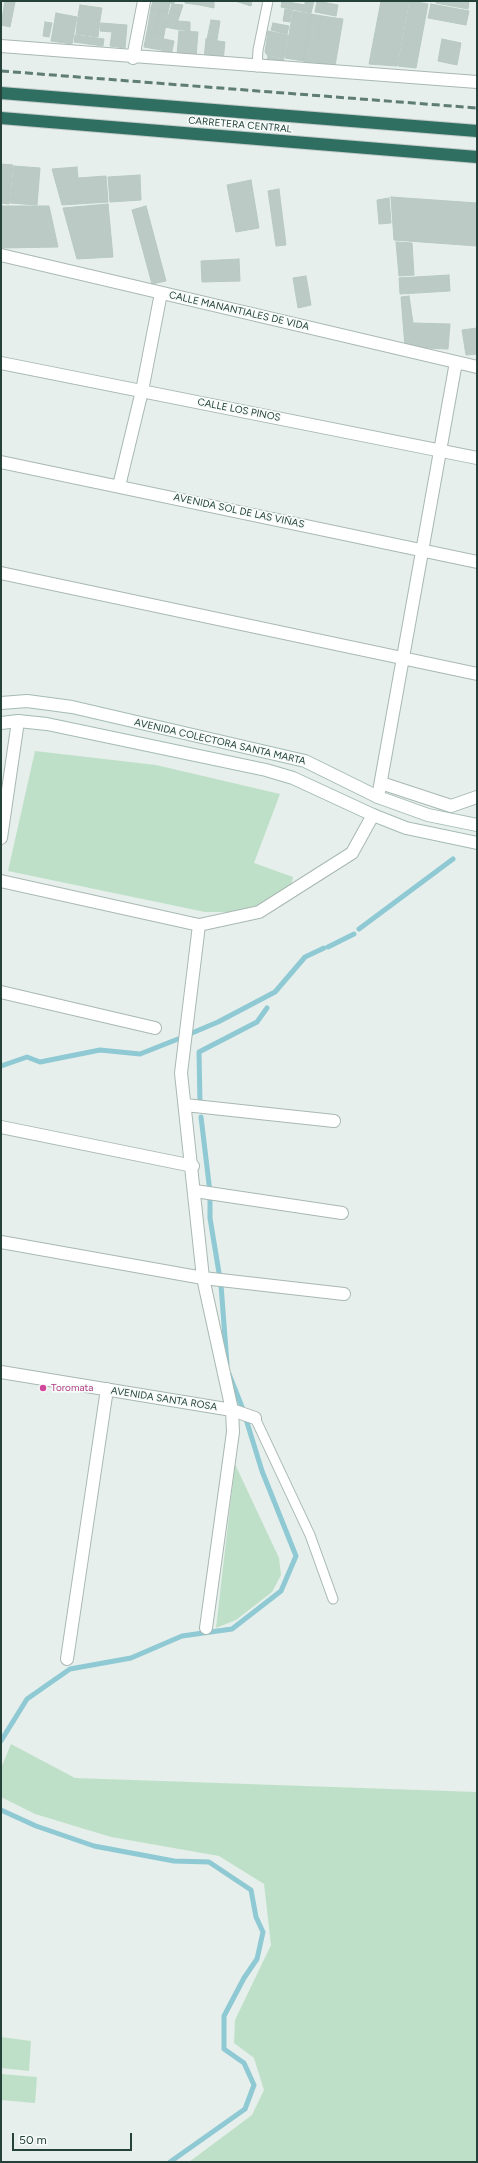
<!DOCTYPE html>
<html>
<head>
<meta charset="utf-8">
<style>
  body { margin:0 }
  #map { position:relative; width:478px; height:2163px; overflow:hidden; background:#e6efeb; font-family:Figtree,sans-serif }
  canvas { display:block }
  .frame { position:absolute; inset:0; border:2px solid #24423a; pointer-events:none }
  .scale { position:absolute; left:12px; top:2133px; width:120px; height:18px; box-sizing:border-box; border:2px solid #24423a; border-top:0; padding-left:5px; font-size:12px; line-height:14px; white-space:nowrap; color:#24423a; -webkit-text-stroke:3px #f7fbf9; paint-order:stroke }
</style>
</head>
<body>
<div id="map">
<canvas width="478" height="2163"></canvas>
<div class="frame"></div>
<div class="scale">50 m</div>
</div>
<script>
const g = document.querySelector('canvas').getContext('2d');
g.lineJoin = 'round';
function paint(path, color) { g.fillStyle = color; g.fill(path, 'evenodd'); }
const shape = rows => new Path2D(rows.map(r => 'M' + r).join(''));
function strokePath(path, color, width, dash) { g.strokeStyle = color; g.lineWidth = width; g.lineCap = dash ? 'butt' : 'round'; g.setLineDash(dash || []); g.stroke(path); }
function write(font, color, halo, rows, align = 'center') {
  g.font = font + ' Figtree,sans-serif'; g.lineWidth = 3.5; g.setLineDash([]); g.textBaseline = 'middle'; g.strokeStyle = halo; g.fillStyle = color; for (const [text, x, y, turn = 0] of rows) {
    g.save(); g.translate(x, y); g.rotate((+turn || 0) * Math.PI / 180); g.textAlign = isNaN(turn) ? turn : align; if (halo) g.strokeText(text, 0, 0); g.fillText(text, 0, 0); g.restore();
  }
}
paint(shape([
  [35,751,156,765,280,794,254,863,293,877,289,895,249,912,205,912,8,871],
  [235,1464,279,1558,281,1575,272,1592,236,1620,216,1628],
  [11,1744,75,1778,477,1792,477,2162,189,2162,252,2115,264,2090,254,2058,234,2043,235,2020,271,1945,264,1884,219,1856,111,1837,35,1814,1,1797,1,1768],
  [1,2037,31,2041,29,2071,1,2068],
  [1,2074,37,2077,35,2103,1,2100]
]), '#bfe0c8');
strokePath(shape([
  [359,929,453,859],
  [328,947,354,934],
  [192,1033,218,1022,275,992,305,957,324,948],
  [1,1066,27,1057,40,1062,100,1050,140,1054,178,1039],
  [200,1104,199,1052,257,1022,267,1008],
  [201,1117,210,1192],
  [210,1200,210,1218,221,1285,227,1364],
  [229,1374,244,1412],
  [1,1741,27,1699,70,1669,131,1658,182,1636,232,1629,281,1591,296,1556,262,1471,245,1416],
  [1,1810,36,1826,94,1846,174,1861,209,1862,251,1890,256,1917,263,1932,257,1959,244,1978,224,2016,224,2049,244,2063,254,2085,245,2109,170,2162]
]), '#8ec9d4', 5);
const building = shape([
  [5,1,15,2,10,27,1,25,5,1],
  [153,1,170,3,168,12,151,8,153,1],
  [161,1,174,1,174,4,161,1],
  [185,1,201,1,200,5,185,3,185,1],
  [201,1,214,2,214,8,200,5,201,1],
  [235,1,252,1,251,6,235,1],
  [282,1,305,5,305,1,314,1,311,13,281,7,282,1],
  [317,1,338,5,336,16,315,12,317,1],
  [381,1,409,1,397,66,369,64,381,1],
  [410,1,428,4,416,68,398,66,410,1],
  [436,1,469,1,468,9,436,3,436,1],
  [172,4,183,5,175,29,165,27,172,4],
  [431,4,469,11,466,25,428,18,431,4],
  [80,5,102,8,100,20,78,16,80,5],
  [151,8,160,10,155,33,147,32,151,8],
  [285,9,292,10,290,22,283,21,285,9],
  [160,10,168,12,164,35,155,33,160,10],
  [293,11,311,14,303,61,285,58,293,11],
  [56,13,77,17,72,44,51,41,56,13],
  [311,14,322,16,313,63,303,61,311,14],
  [322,16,343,19,335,66,314,62,322,16],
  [78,17,100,20,98,37,76,34,78,17],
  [211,20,220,21,217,40,207,39,211,20],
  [178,21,190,22,190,31,175,29,178,21],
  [45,22,52,23,49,37,43,36,45,22],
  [101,23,127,25,125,48,110,46,112,32,100,31,101,23],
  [273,23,289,26,287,34,271,30,273,23],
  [179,31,198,32,196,57,177,56,179,31],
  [268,31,288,35,284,58,267,55,265,52,268,31],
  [147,32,164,35,161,50,144,47,147,32],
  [75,35,104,39,103,46,74,42,75,35],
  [164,39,174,41,171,56,161,55,164,39],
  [206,39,225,42,223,61,204,59,206,39],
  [442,39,461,43,457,65,438,61,442,39],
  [268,56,284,59,283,64,267,62,268,56],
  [1,164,13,165,9,204,1,203,1,164],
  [14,166,40,168,37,205,10,203,14,166],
  [77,167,78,178,106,176,108,202,62,205,52,169,77,167],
  [140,175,141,200,110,202,108,177,140,175],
  [251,180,259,228,236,232,227,185,251,180],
  [279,189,286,245,276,246,268,191,279,189],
  [391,197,477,203,477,246,394,240,391,197],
  [389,198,391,223,379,224,377,200,389,198],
  [108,204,113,257,77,259,63,208,108,204],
  [1,206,49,206,58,247,1,248,1,206],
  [146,206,166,281,152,284,132,210,146,206],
  [396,242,412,243,414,275,399,276,396,242],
  [239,259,240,281,202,282,201,261,239,259],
  [449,275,450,291,400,294,399,278,449,275],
  [306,276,311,305,298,308,293,278,306,276],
  [409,296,413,323,450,324,448,349,405,347,401,297,409,296],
  [477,328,477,354,466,355,462,330,477,328]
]);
paint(building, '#bbcac4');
strokePath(building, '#b8c9c2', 1);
const lane = shape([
  [257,67,258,50,268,1],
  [255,1418,310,1535,333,1599]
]);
const street = shape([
  [1,46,477,82],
  [133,58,144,1],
  [1,255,477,367],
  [1,363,477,458],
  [1,462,477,562],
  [119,486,142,391,161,293],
  [1,573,477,674],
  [381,783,451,806,477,797],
  [378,797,456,362],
  [1,838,18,721],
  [1,881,199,925,259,912,352,853,373,815],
  [199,925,181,1073,203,1278,232,1410,233,1432,206,1628],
  [1,992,155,1028],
  [185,1105,334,1121],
  [1,1127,193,1166],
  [195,1191,342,1213],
  [1,1242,203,1278,344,1294],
  [1,1372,232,1410,255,1418],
  [67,1659,107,1389]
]);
const secondary = shape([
  [1,703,27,701,72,707,305,761,378,797,428,815,477,825],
  [1,723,18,721,47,724,266,770,293,778,373,815,406,828,477,843]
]);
const highway = shape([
  [1,93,477,131],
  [1,118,477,157]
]);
strokePath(lane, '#a8b8b2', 11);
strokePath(street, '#a8b8b2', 14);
strokePath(secondary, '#a4bbb3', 14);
strokePath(highway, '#c2cac8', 14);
strokePath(lane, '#fff', 9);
strokePath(street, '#fff', 12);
strokePath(secondary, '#fff', 12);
strokePath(highway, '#2f6f62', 12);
strokePath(shape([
  [1,71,477,108]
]), '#5f7d75', 3, [8, 4]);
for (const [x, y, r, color] of [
  [43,1388,4,"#d1479c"]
]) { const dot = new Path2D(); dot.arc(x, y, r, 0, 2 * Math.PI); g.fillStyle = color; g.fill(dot); strokePath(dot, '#f7fbf9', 1.5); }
write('10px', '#24423a', '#f7fbf9', [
  ["CARRETERA CENTRAL",240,125,5],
  ["CALLE MANANTIALES DE VIDA",239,311,13],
  ["CALLE LOS PINOS",239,410,11],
  ["AVENIDA SOL DE LAS VIÑAS",239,511,12],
  ["AVENIDA COLECTORA SANTA MARTA",220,742,13],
  ["AVENIDA SANTA ROSA",164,1399,9]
]);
write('10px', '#b23c85', '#f7fbf9', [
  ["Toromata",51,1388]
], 'left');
</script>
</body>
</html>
